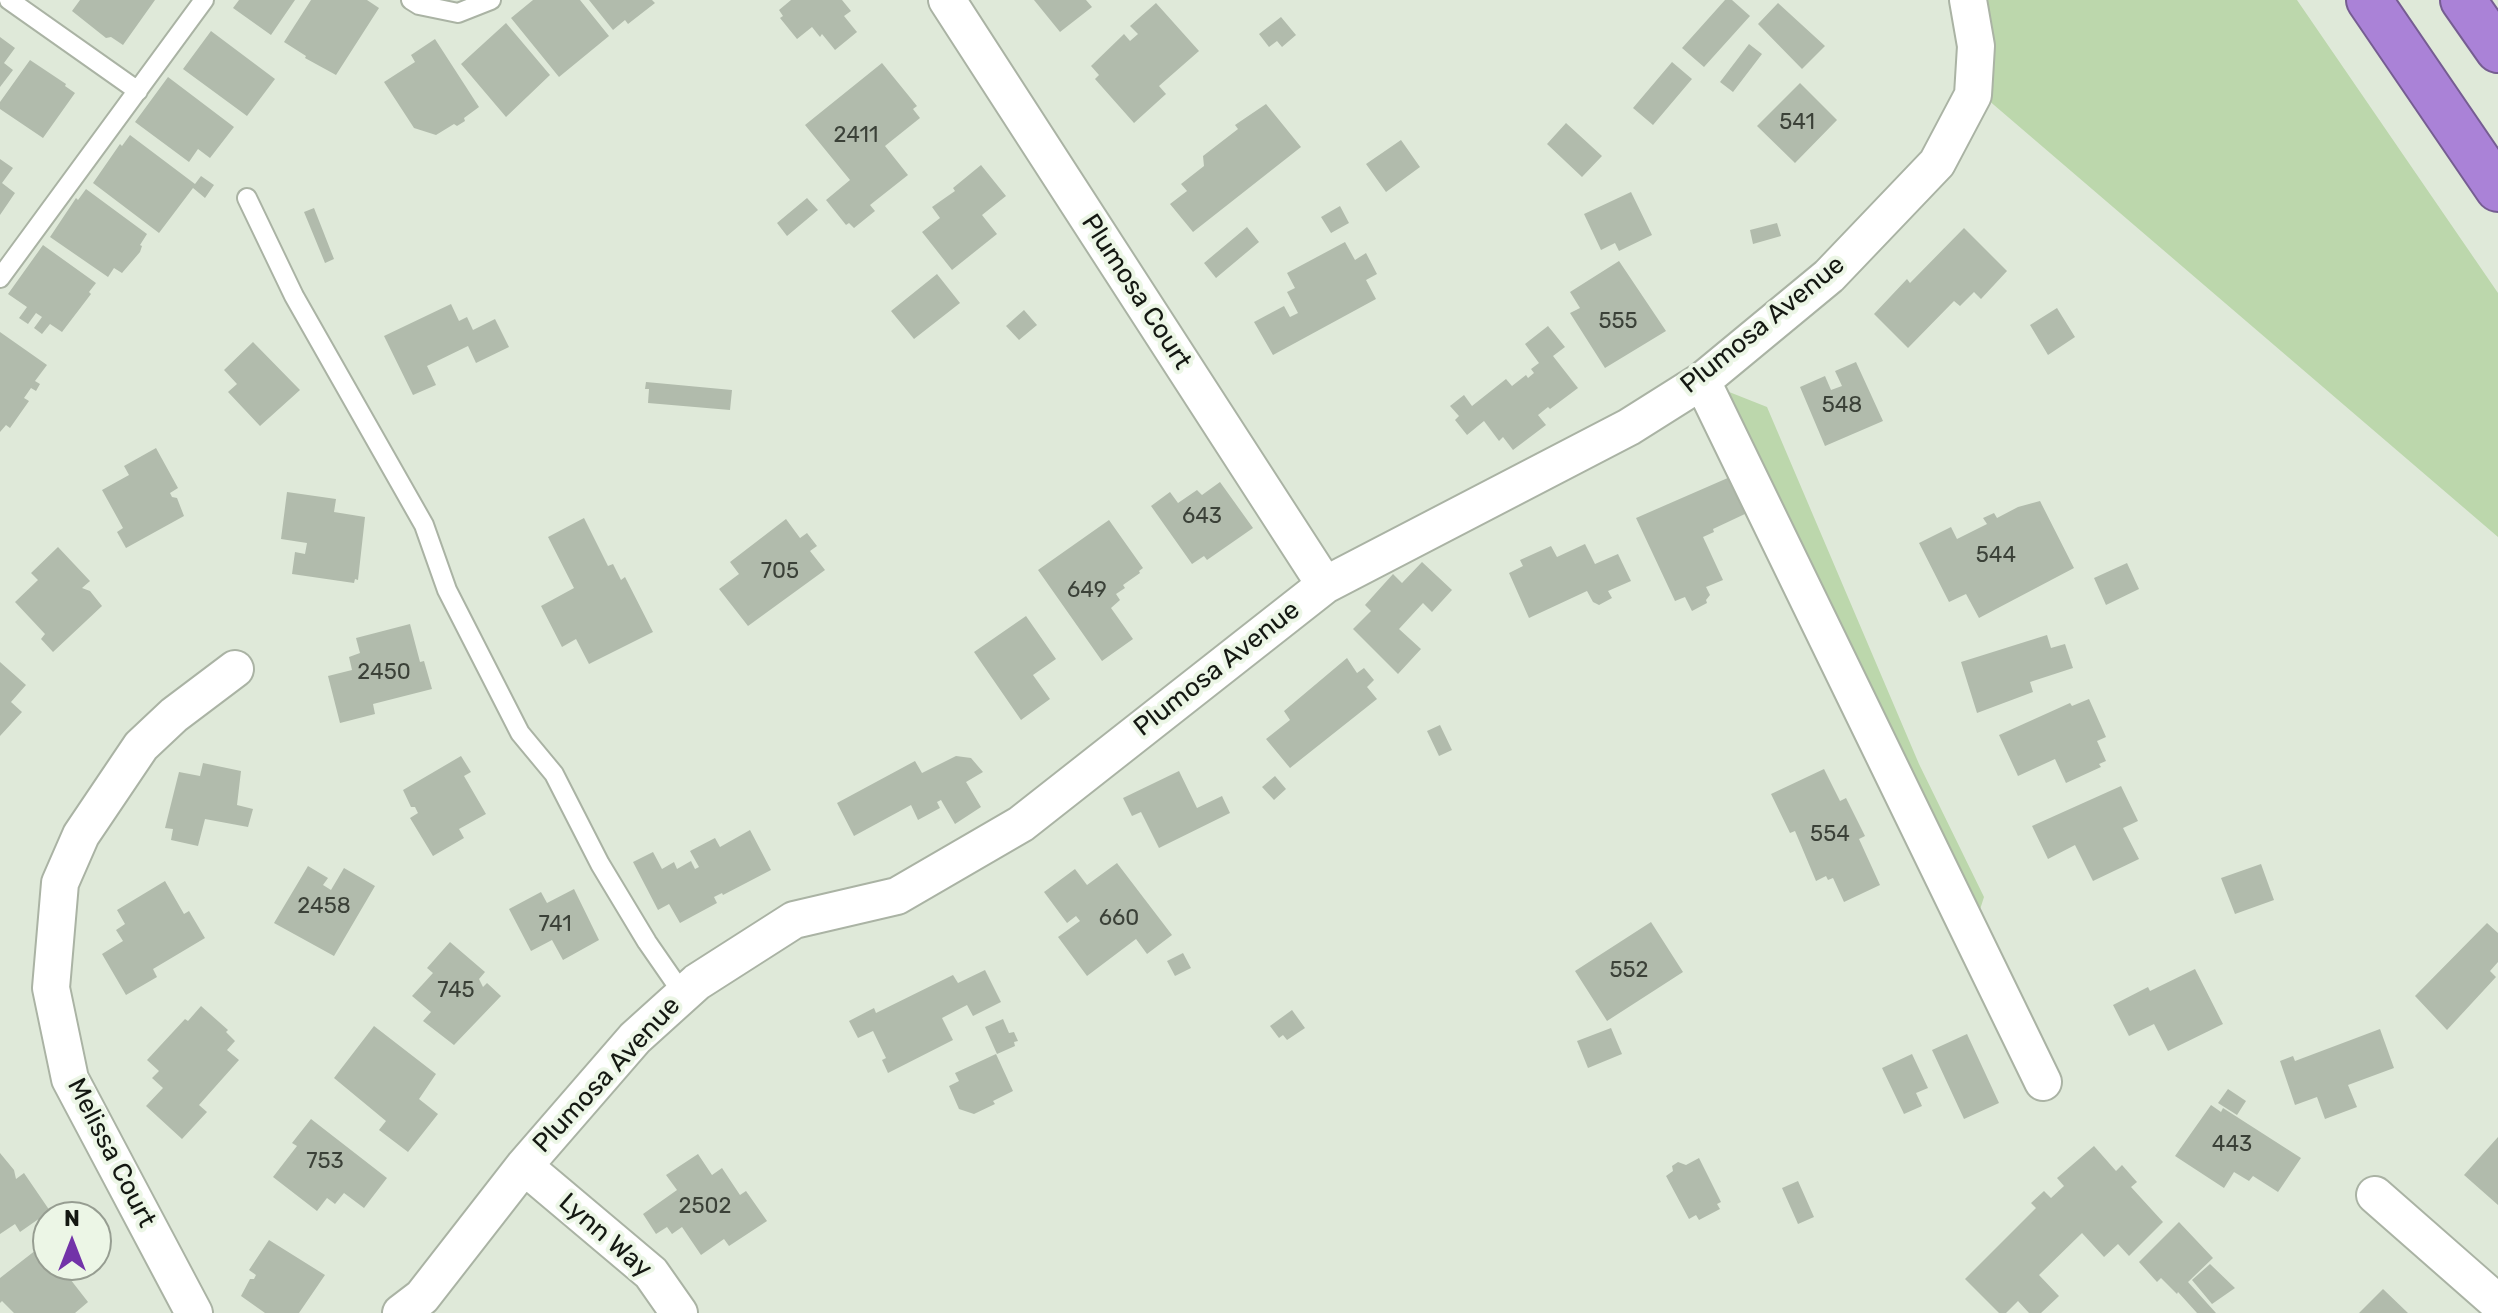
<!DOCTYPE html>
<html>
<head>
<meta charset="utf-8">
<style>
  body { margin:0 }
  #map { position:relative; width:2498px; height:1313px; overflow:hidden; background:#dfe9d9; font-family:Rubik,sans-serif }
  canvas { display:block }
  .north { position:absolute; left:32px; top:1201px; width:80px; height:80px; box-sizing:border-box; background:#ecf6e6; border:2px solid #969d91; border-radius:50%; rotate:0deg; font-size:22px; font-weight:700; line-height:32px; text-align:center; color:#141812 }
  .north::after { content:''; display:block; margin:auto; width:28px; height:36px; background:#7233a8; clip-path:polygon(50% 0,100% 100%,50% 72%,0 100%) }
</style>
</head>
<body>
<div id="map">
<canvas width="2498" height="1313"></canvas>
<div class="north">N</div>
</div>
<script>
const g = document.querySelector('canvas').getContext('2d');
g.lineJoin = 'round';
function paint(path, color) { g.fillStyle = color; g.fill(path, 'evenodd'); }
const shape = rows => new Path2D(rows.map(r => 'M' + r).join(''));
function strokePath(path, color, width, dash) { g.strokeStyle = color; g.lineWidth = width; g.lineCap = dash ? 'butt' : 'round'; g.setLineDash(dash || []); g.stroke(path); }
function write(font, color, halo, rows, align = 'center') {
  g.font = font + ' Rubik,sans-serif'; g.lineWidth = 8; g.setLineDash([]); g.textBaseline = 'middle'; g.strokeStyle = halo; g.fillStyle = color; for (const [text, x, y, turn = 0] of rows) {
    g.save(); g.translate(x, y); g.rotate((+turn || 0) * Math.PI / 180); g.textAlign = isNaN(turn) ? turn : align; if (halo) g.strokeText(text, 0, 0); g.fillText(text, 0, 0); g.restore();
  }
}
paint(shape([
  [1981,0,2297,0,2498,293,2498,537,1987,99],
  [1709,384,1767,407,1919,764,1984,897,1975,925]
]), '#bcd7ac');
paint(shape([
  [80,0,155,0,123,45,111,37,106,38,72,11],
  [239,0,295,0,271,35,233,8],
  [311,0,367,0,379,8,336,75,305,58,306,56,284,42],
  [533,0,580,0,609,36,559,77,511,18],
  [589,0,652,0,655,3,628,24,625,20,613,30],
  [791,0,842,0,851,11,844,16,857,32,835,50,822,34,820,37,812,27,797,39,780,18,783,16,779,10],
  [1034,0,1086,0,1092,7,1060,32],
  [1725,0,1732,0,1750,16,1704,67,1682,48],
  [1156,3,1199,51,1159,86,1166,94,1134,123,1095,79,1099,75,1091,66,1124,34,1130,41,1138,34,1130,26],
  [1778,3,1825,46,1802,69,1758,24],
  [1281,17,1296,35,1282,47,1277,41,1269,47,1259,34],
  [506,23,550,75,506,117,461,64],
  [211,31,275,79,247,116,183,69],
  [0,37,15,48,4,63,13,70,0,87],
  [435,39,479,107,464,118,465,121,457,126,454,124,436,135,414,128,384,82,415,62,411,55],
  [1749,44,1762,54,1733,92,1720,82],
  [30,60,66,84,65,86,75,93,43,138,0,109,0,102],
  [1672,62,1692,79,1653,125,1633,108],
  [882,63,917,106,913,109,920,118,885,146,908,175,870,205,875,211,854,228,849,223,846,225,826,200,850,180,805,125],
  [168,77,234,127,210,158,198,149,189,162,135,122],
  [1800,83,1837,120,1795,163,1757,126],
  [1266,104,1301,147,1193,232,1170,204,1187,191,1181,184,1204,166,1203,156,1238,129,1235,125],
  [1566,123,1602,156,1582,177,1547,144],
  [130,135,195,184,201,176,214,185,205,198,193,188,159,233,93,183,120,144,122,146],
  [1401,140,1420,167,1386,192,1366,164],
  [0,159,13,168,2,183,15,193,0,215],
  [981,165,1006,196,982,215,997,234,952,270,922,232,940,218,932,207,955,191,953,188],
  [86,189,147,234,140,245,142,246,140,252,122,273,114,268,108,277,50,237,76,198,78,200],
  [1631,192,1652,235,1619,251,1615,243,1601,250,1584,214],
  [807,198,818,210,787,236,777,223],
  [1340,206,1349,223,1331,233,1321,217],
  [314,208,334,259,325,263,304,212],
  [1777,223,1781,236,1753,244,1750,230],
  [1247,227,1259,242,1216,278,1204,263],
  [1964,228,2007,271,1981,299,1974,292,1960,306,1954,301,1908,348,1874,314,1907,279,1910,283],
  [1345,242,1355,260,1366,253,1377,274,1366,280,1376,299,1273,355,1254,322,1284,306,1290,317,1298,313,1287,292,1295,288,1287,273],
  [43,245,96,283,89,292,91,294,62,332,50,324,42,334,34,328,42,317,36,313,28,324,19,318,27,307,8,294],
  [1619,261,1666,331,1605,368,1570,313,1580,308,1570,292],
  [937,274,960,303,914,339,891,311],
  [451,304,459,321,467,317,473,330,495,319,509,347,476,363,468,346,427,366,436,385,413,395,384,336],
  [2057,308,2075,337,2048,355,2030,325],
  [1024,310,1037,325,1019,340,1006,326],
  [1548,326,1565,347,1553,356,1578,388,1550,409,1548,407,1538,415,1546,425,1513,450,1503,437,1499,441,1484,421,1467,435,1455,420,1459,416,1450,406,1464,395,1472,406,1506,379,1512,386,1526,375,1528,378,1534,373,1531,369,1539,363,1525,344],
  [0,332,47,365,35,381,40,384,36,391,31,388,24,398,29,401,10,428,6,425,0,432],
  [253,342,300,390,260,426,228,392,237,384,224,370],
  [1856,362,1883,421,1825,446,1800,387,1825,376,1831,390,1842,386,1835,371],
  [646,382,732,390,730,410,648,403,649,389,645,389],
  [156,448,178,488,170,493,172,497,177,498,184,516,126,548,117,532,123,528,102,490,129,475,124,466],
  [1730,477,1747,513,1713,529,1714,532,1703,537,1723,580,1706,587,1710,595,1706,600,1707,603,1692,611,1685,597,1675,601,1636,518],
  [1220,482,1253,528,1207,560,1204,556,1192,564,1151,506,1170,492,1178,503,1197,490,1202,495],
  [287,492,336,499,334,512,365,517,358,580,355,579,354,583,292,574,295,552,305,554,307,543,281,539],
  [2040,501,2074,568,1979,618,1966,594,1949,602,1919,543,1951,527,1957,539,1987,524,1983,518,1994,513,1997,518,2018,507],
  [584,518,608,566,613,564,621,580,625,577,653,632,589,664,576,639,562,647,541,606,574,588,548,537],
  [786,519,800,538,807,533,817,546,810,551,825,570,748,626,719,589,739,574,730,562],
  [1109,520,1143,568,1139,571,1140,573,1123,585,1125,588,1116,594,1120,600,1111,608,1133,639,1102,661,1038,570],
  [1585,544,1595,564,1618,554,1631,581,1608,591,1612,598,1599,605,1593,602,1587,591,1529,618,1509,573,1523,566,1520,560,1551,546,1557,557],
  [58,547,90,581,82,588,90,591,102,606,53,652,41,639,45,634,15,602,38,580,31,573],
  [1422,562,1452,590,1432,612,1423,603,1399,629,1421,649,1398,674,1353,629,1371,611,1365,605,1393,574,1402,583],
  [2127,563,2139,589,2106,605,2094,578],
  [1026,616,1056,659,1033,675,1050,699,1021,720,974,652],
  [410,624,420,662,424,661,432,689,373,704,375,714,340,723,328,676,352,670,349,657,360,653,356,638],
  [2047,635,2051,648,2065,644,2073,668,2030,682,2033,692,1977,713,1961,662],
  [1347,658,1357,673,1364,668,1374,680,1367,687,1377,699,1290,768,1266,739,1290,720,1284,711],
  [0,662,26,685,11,702,22,712,0,736],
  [2089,699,2106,737,2097,741,2106,761,2099,764,2101,767,2066,783,2055,759,2018,776,1999,735,2070,703,2072,706],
  [1440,725,1452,750,1439,756,1427,731],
  [461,756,471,772,464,776,486,814,459,829,464,838,433,856,410,818,418,813,415,807,411,807,403,790],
  [956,756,971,758,983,772,966,782,981,807,955,824,941,800,937,802,940,808,918,820,911,805,854,836,837,803,915,761,922,773],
  [203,763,241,771,237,805,253,809,248,827,205,819,198,846,171,840,173,829,165,828,179,772,200,776],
  [1824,769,1840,801,1846,798,1865,836,1859,839,1880,885,1844,902,1833,878,1828,880,1826,876,1816,881,1795,831,1790,833,1771,794],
  [1179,771,1197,808,1222,796,1230,813,1159,848,1141,812,1132,816,1123,798],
  [1275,776,1286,789,1274,800,1262,787],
  [2121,786,2138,821,2123,828,2139,859,2093,881,2075,845,2048,859,2032,826],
  [750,830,771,870,723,895,722,893,714,897,717,903,680,923,669,904,658,910,633,862,653,852,662,869,674,862,677,869,691,861,695,869,699,867,690,851,715,838,720,847],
  [1117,863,1172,935,1147,954,1136,939,1087,976,1058,937,1080,921,1076,916,1067,923,1044,892,1075,869,1087,885],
  [2261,864,2274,900,2235,914,2221,878],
  [308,866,328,878,323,885,331,890,344,868,375,886,334,956,274,923],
  [165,881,184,914,189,911,205,938,153,969,157,977,126,995,102,954,123,941,116,930,125,924,117,910],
  [574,889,599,940,563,960,552,940,531,951,509,909,541,892,547,903],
  [1651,922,1683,972,1607,1021,1575,971],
  [2487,923,2498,933,2498,962,2490,971,2496,977,2447,1030,2415,996],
  [450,942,485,972,479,979,483,987,487,983,501,996,454,1045,423,1021,431,1012,412,996,433,973,427,968],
  [1183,953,1191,968,1175,976,1167,961],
  [2195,969,2223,1024,2168,1051,2154,1024,2129,1036,2113,1005,2148,987,2150,991],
  [985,970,1001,1002,973,1016,967,1005,942,1018,953,1040,888,1073,882,1060,886,1058,873,1031,858,1038,849,1021,874,1008,876,1013,953,975,958,983],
  [201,1006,228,1030,226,1032,235,1041,227,1050,239,1060,199,1105,207,1112,182,1139,146,1106,163,1088,152,1078,159,1071,147,1060,185,1019,188,1021],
  [1292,1010,1305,1028,1287,1040,1283,1035,1279,1038,1270,1026],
  [1003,1019,1009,1033,1014,1032,1018,1041,1014,1042,1015,1046,997,1054,985,1027],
  [374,1026,436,1074,419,1099,438,1114,408,1152,379,1130,386,1121,334,1078],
  [1611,1028,1622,1054,1588,1068,1577,1041],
  [2380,1029,2394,1068,2348,1085,2357,1107,2325,1119,2317,1097,2295,1105,2280,1061,2293,1056,2295,1061],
  [1967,1034,1999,1103,1964,1119,1932,1050],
  [996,1054,1013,1091,993,1101,995,1104,974,1114,959,1109,949,1086,959,1081,955,1073],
  [1912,1054,1928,1088,1916,1093,1922,1106,1904,1114,1882,1068],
  [2228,1089,2246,1101,2237,1115,2218,1103],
  [2211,1105,2221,1112,2223,1108,2301,1158,2278,1192,2253,1176,2249,1181,2234,1172,2224,1188,2175,1156],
  [311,1119,387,1178,364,1208,344,1193,335,1204,327,1198,317,1211,273,1177,297,1146,292,1143],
  [2498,1137,2498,1205,2464,1175],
  [2094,1146,2116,1171,2122,1165,2137,1182,2131,1187,2163,1222,2129,1256,2118,1244,2104,1257,2082,1233,2039,1275,2059,1296,2041,1313,2029,1313,2018,1301,2006,1313,1999,1313,1965,1279,2036,1208,2031,1203,2044,1191,2051,1198,2064,1186,2057,1178],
  [0,1153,14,1170,16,1179,24,1173,50,1211,20,1232,15,1224,0,1234],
  [698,1154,712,1175,722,1168,740,1195,746,1191,767,1221,729,1246,724,1239,701,1255,682,1227,672,1234,667,1227,656,1234,643,1214,677,1190,666,1175],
  [1699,1158,1721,1202,1717,1204,1720,1209,1699,1220,1696,1215,1689,1219,1666,1176,1673,1171,1672,1166,1678,1162,1686,1165],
  [1798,1181,1814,1217,1798,1224,1782,1188],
  [2179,1222,2213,1258,2188,1282,2216,1313,2197,1313,2178,1292,2177,1294,2161,1278,2157,1282,2139,1262],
  [269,1240,325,1275,299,1313,265,1313,241,1296,250,1279,254,1279,256,1275,249,1270],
  [36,1250,48,1262,52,1273,60,1266,88,1302,75,1313,14,1313,2,1301,0,1303,0,1278],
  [2210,1264,2235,1288,2212,1304,2192,1280],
  [2383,1289,2408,1313,2359,1313]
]), '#b1bbac');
const service = shape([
  [9,0,138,91],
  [411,0,419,5,458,13,491,0],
  [247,198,294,296,424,525,447,590,520,733,554,774,600,864,647,942,683,994],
  [0,278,204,0]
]);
const minor = shape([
  [947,0,1325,585],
  [1702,381,2043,1082],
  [524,1166,651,1273,679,1313],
  [2375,1195,2498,1303],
  [194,1313,70,1079,51,988,60,883,81,835,141,746,174,715,235,669],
  [401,1313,422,1297,524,1166,635,1038,697,982,794,920,897,896,1021,824,1325,585,1629,427,1702,381,1829,276,1937,163,1973,95,1976,46,1968,0]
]);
const motorway = shape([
  [2369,0,2498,189],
  [2463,0,2498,50]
]);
strokePath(service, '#aab3a4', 22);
strokePath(minor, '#aab3a4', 40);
strokePath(motorway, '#765d92', 48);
strokePath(service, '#fff', 18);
strokePath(minor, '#fff', 36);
strokePath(motorway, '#aa82d7', 44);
write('22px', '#3b4138', null, [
  ["541",1797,123],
  ["2411",856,136],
  ["555",1618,322],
  ["548",1842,406],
  ["643",1202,517],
  ["544",1996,556],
  ["705",780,572],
  ["649",1087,591],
  ["2450",384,673],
  ["554",1830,835],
  ["2458",324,907],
  ["660",1119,919],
  ["741",555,925],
  ["552",1629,971],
  ["745",456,991],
  ["443",2232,1145],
  ["753",325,1162],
  ["2502",705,1207]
]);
write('26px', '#141812', '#ecf6e6', [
  ["Plumosa Court",1136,292,57],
  ["Plumosa Avenue",1763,325,-39],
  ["Plumosa Avenue",1217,669,-38],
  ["Plumosa Avenue",607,1075,-47],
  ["Melissa Court",111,1153,63],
  ["Lynn Way",605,1236,41]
]);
</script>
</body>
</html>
